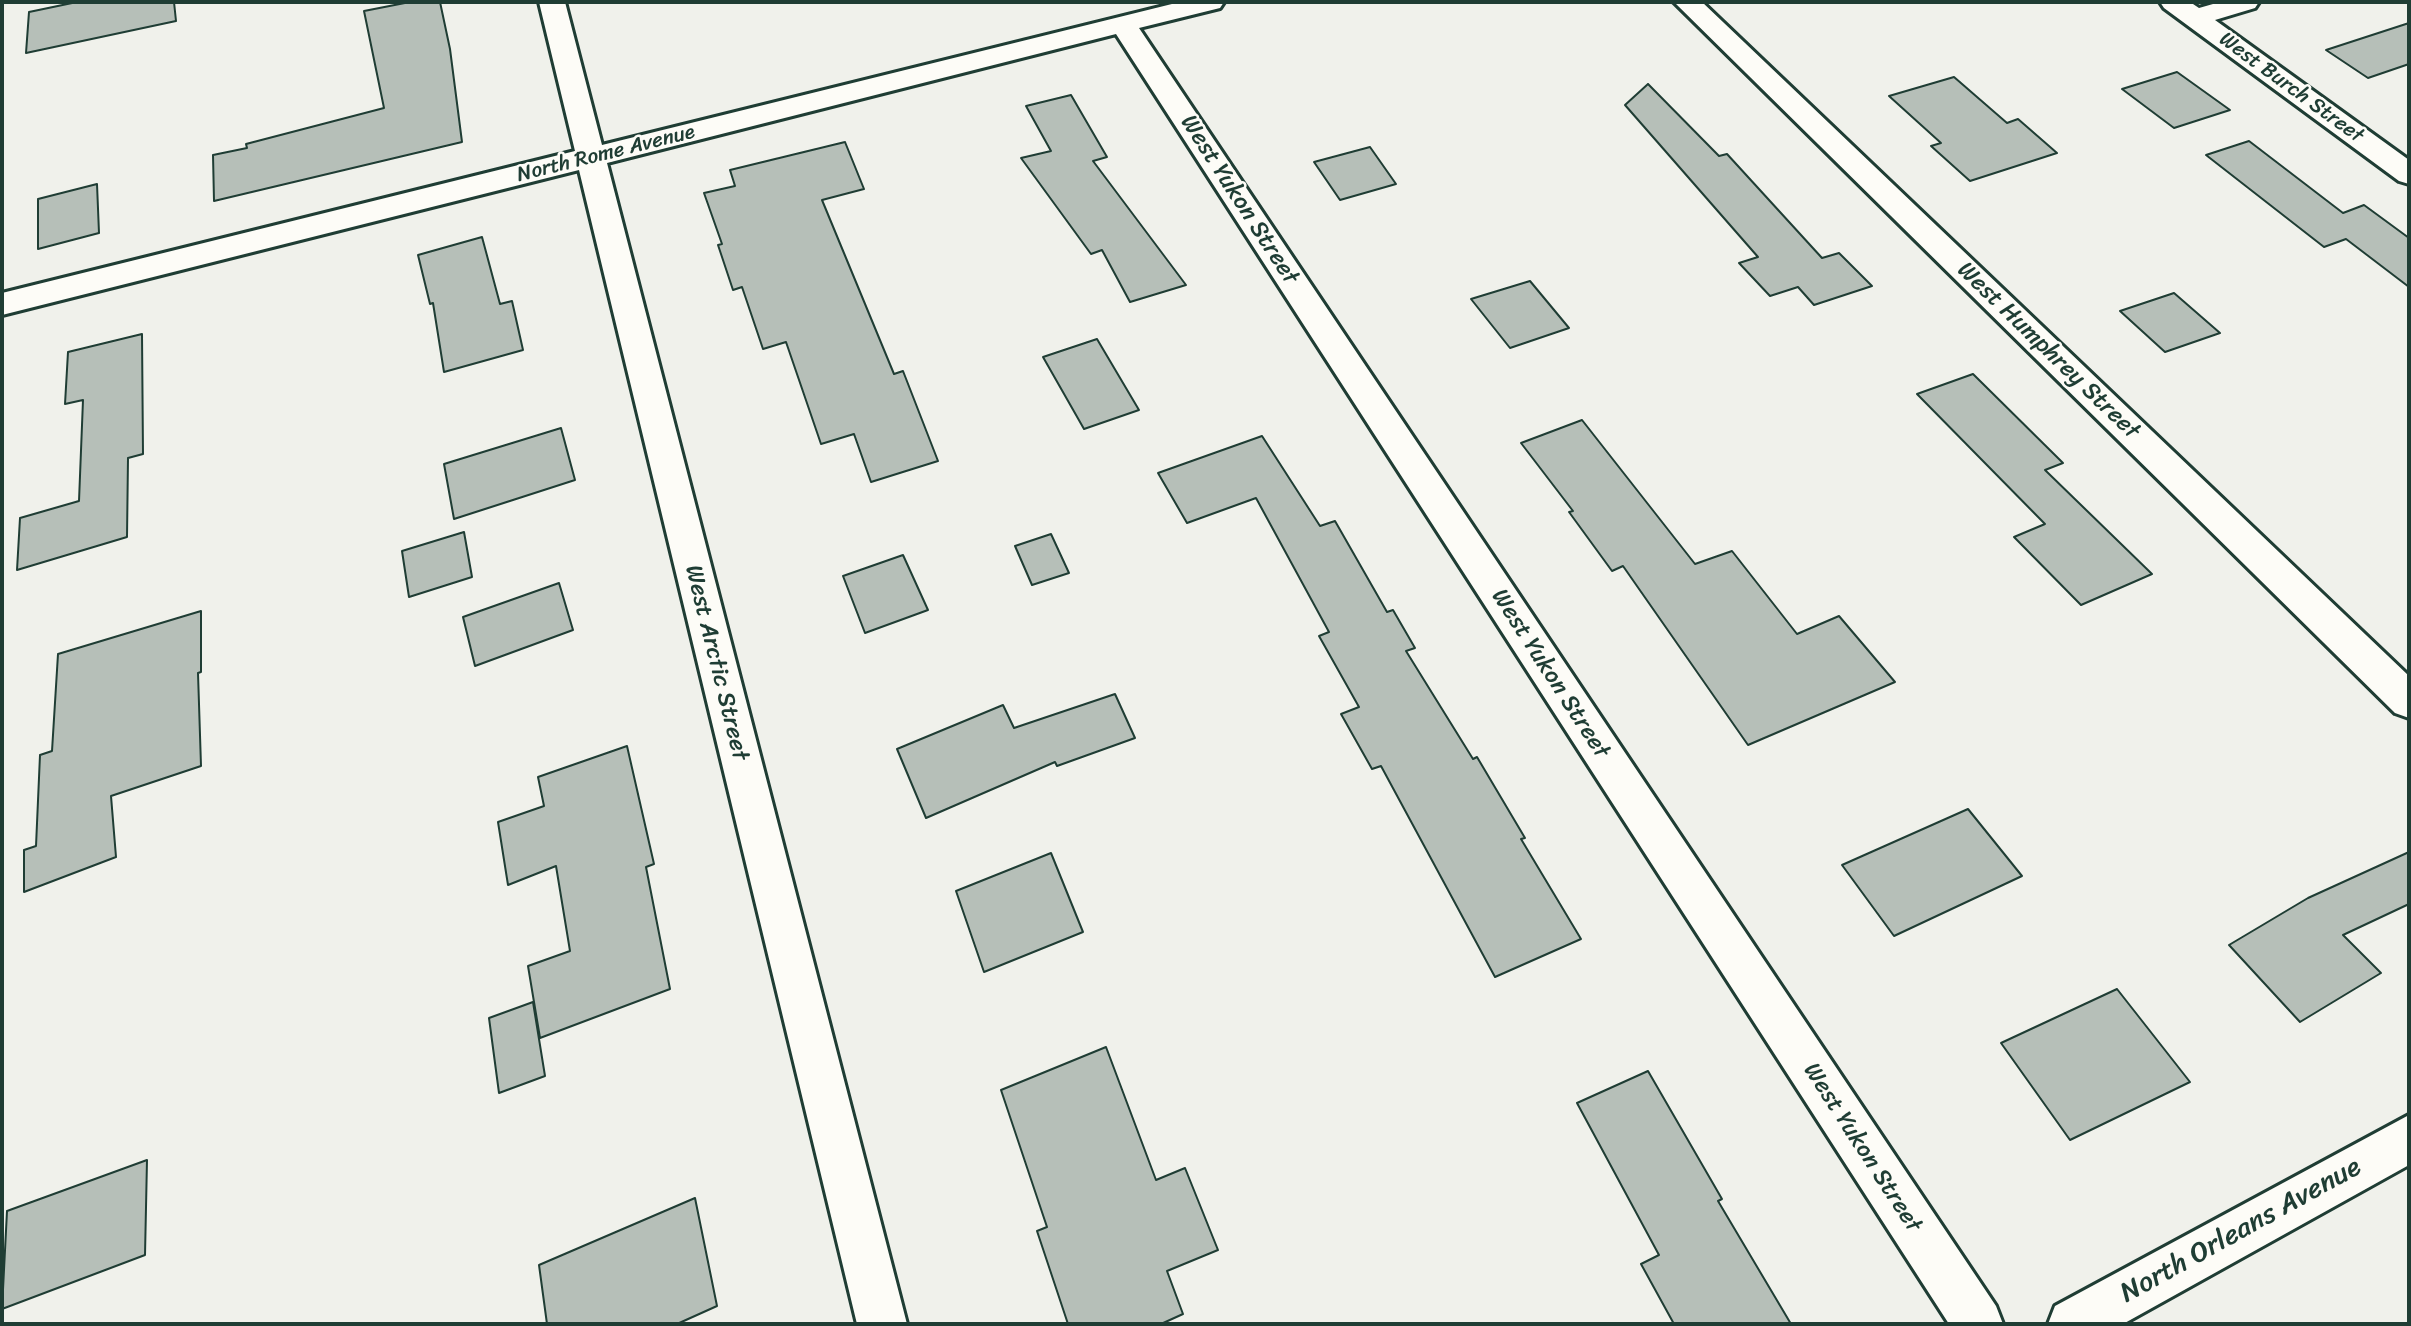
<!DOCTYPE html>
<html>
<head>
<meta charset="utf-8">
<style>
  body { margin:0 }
  #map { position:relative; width:2411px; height:1326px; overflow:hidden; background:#f0f1eb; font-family:Sriracha,sans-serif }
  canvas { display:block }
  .frame { position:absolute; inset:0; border:4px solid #1f3d34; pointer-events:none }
</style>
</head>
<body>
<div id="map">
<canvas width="2411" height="1326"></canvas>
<div class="frame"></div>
</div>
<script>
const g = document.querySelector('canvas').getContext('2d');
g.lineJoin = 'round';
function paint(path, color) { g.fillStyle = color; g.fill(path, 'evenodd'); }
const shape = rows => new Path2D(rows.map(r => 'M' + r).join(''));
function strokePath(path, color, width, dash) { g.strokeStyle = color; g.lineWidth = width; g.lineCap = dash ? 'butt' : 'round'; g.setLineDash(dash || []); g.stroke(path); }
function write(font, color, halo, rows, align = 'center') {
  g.font = font + ' Sriracha,sans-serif'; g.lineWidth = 5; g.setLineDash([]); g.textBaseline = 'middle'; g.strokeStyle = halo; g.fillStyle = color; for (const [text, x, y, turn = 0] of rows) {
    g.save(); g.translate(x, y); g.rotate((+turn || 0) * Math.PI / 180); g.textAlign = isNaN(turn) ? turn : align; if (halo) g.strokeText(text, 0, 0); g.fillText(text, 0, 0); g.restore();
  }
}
const building = shape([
  [77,2,174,2,176,21,26,53,29,12,77,2],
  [410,2,440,2,450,49,462,142,214,201,213,155,247,148,246,144,384,108,364,11,410,2],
  [2409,23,2409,64,2368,78,2326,50,2409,23],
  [2177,72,2230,110,2174,128,2122,89,2177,72],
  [1954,77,2007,123,2018,119,2057,153,1970,181,1931,146,1941,143,1889,96,1954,77],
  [1648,84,1719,156,1727,154,1822,258,1839,253,1872,286,1814,305,1798,287,1770,296,1739,263,1758,257,1625,105,1648,84],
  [1071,95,1107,157,1093,161,1186,285,1130,302,1102,250,1091,254,1021,158,1051,151,1026,106,1071,95],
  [2249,141,2343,213,2364,205,2409,238,2409,287,2346,239,2324,247,2206,155,2249,141],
  [845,142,864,189,822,200,894,374,903,371,938,461,871,482,854,434,821,444,786,342,763,349,742,287,733,290,718,245,722,244,704,193,735,186,730,170,845,142],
  [1370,147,1396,184,1340,200,1314,162,1370,147],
  [97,184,99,233,38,249,38,199,97,184],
  [482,237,500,304,512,301,523,350,444,372,433,303,430,304,418,255,482,237],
  [1530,281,1569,328,1510,348,1471,299,1530,281],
  [2174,293,2220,333,2165,352,2120,311,2174,293],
  [142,334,143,454,128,458,127,537,17,570,20,518,79,501,83,400,65,404,68,352,142,334],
  [1097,339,1139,410,1084,429,1043,357,1097,339],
  [1973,374,2063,463,2045,470,2152,574,2081,605,2014,537,2045,524,1917,394,1973,374],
  [1582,420,1695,564,1732,551,1797,634,1839,616,1895,682,1748,745,1623,566,1612,571,1569,512,1573,511,1521,443,1582,420],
  [561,428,575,480,454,519,444,464,561,428],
  [1262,436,1320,526,1335,521,1387,612,1393,610,1415,648,1406,651,1473,759,1477,757,1525,838,1521,839,1581,939,1495,977,1381,766,1372,769,1341,714,1359,707,1319,636,1329,632,1256,498,1187,523,1158,473,1262,436],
  [464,532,472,577,409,597,402,551,464,532],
  [1051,534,1069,573,1032,585,1015,546,1051,534],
  [903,555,928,610,865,633,843,576,903,555],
  [559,583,573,630,475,666,463,617,559,583],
  [201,611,201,672,198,673,201,766,111,796,116,857,24,892,24,850,36,846,40,755,52,751,58,654,201,611],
  [1115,694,1135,738,1057,766,1055,762,926,818,897,749,1003,705,1014,728,1115,694],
  [627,746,654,864,646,867,670,989,540,1038,528,966,570,951,556,866,508,885,498,822,544,806,538,777,627,746],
  [1968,809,2022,876,1894,936,1842,865,1968,809],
  [2409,852,2409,904,2343,935,2381,973,2300,1022,2229,945,2308,898,2409,852],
  [1051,853,1083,932,984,972,956,891,1051,853],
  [2117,989,2190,1082,2070,1140,2001,1043,2117,989],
  [533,1002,545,1076,499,1093,489,1018,533,1002],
  [1106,1047,1156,1180,1185,1168,1218,1250,1167,1271,1183,1314,1161,1324,1068,1324,1037,1231,1047,1227,1001,1090,1106,1047],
  [1648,1071,1722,1199,1718,1201,1791,1324,1674,1324,1641,1264,1659,1255,1577,1103,1648,1071],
  [147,1160,145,1255,2,1309,7,1211,147,1160],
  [695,1198,717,1306,677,1324,547,1324,539,1265,695,1198]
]);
paint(building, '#b6bfb8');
strokePath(building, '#1f3d34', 2);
const street = shape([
  [539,2,565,2,602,145,1180,2,1224,2,1220,8,1139,28,1996,1306,2003,1324,1949,1324,1116,34,607,163,907,1324,857,1324,579,170,2,315,2,293,575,151,539,2],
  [1674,2,1702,2,2409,676,2409,718,2395,713,1674,2],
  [2160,2,2190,2,2199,8,2220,2,2259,2,2255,8,2215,20,2409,160,2409,184,2399,181,2164,8,2160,2],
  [2409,1115,2409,1165,2123,1324,2048,1324,2055,1306,2409,1115]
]);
strokePath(street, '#1f3d34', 6);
paint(street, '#fdfcf7');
write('21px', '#1f3d34', '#fdfcf7', [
  ["West Burch Street",2291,88,36],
  ["North Rome Avenue",606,154,-14]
]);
write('24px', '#1f3d34', '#fdfcf7', [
  ["West Yukon Street",1239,200,57],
  ["West Humphrey Street",2048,351,44],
  ["West Arctic Street",716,663,76],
  ["West Yukon Street",1550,674,57],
  ["West Yukon Street",1862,1148,57]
]);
write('28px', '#1f3d34', '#fdfcf7', [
  ["North Orleans Avenue",2241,1231,-29]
]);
</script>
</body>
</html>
